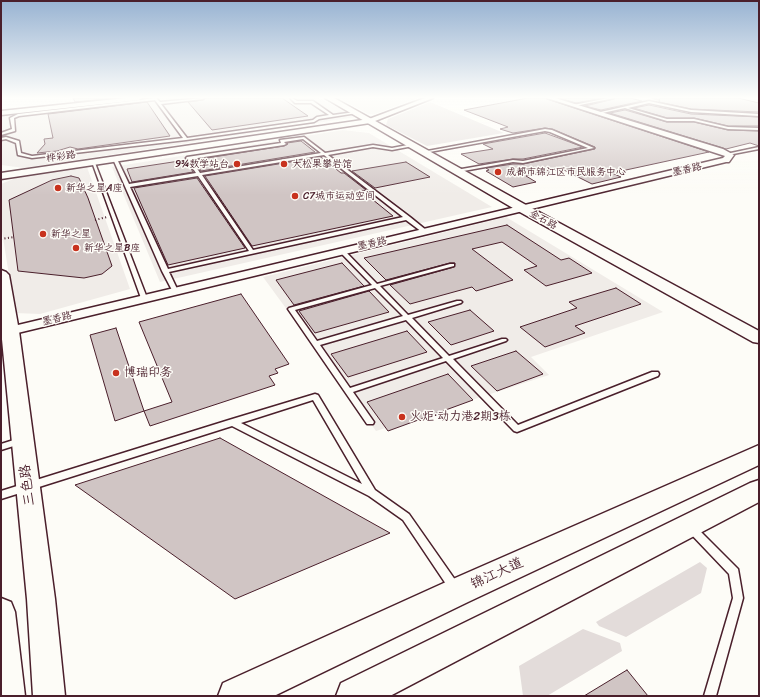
<!DOCTYPE html>
<html>
<head>
<meta charset="utf-8">
<style>
  body { margin:0 }
  #map { position:relative; width:760px; height:697px; overflow:hidden; background:#fdfcf7; font-family:Sriracha,sans-serif }
  canvas { display:block }
  .frame { position:absolute; inset:0; border:2px solid #4a1f2b; pointer-events:none }
</style>
</head>
<body>
<div id="map">
<canvas width="760" height="697"></canvas>
<div class="frame"></div>
</div>
<script>
const g = document.querySelector('canvas').getContext('2d');
g.lineJoin = 'round';
function paint(path, color) { g.fillStyle = color; g.fill(path, 'evenodd'); }
const shape = rows => new Path2D(rows.map(r => 'M' + r).join(''));
function strokePath(path, color, width, dash) { g.strokeStyle = color; g.lineWidth = width; g.lineCap = dash ? 'butt' : 'round'; g.setLineDash(dash || []); g.stroke(path); }
function write(font, color, halo, rows, align = 'center') {
  g.font = font + ' Sriracha,"LXGW WenKai TC",sans-serif'; g.lineWidth = 3; g.setLineDash([]); g.textBaseline = 'middle'; g.strokeStyle = halo; g.fillStyle = color; for (const [text, x, y, turn = 0] of rows) {
    g.save(); g.translate(x, y); g.rotate((+turn || 0) * Math.PI / 180); g.textAlign = isNaN(turn) ? turn : align; if (halo) g.strokeText(text, 0, 0); g.fillText(text, 0, 0); g.restore();
  }
}
paint(shape([
  [156,98,319,98,356,117,24,168,1,165,1,116],
  [339,98,417,98,375,114,368,114],
  [343,130,369,133,492,207,160,282,112,167],
  [87,167,130,289,40,314,15,313,1,225,1,184,21,176],
  [506,217,663,312,531,357,549,375,376,431,263,277]
]), '#f0ece8');
paint(shape([
  [430,102,504,133,427,146,386,125,388,119],
  [700,562,707,568,701,593,626,637,599,626,596,622],
  [583,629,620,643,622,651,547,696,523,696,519,666]
]), '#e3dcda');
strokePath(shape([
  [652,98,663,101]
]), '#91777b', 2);
const building = shape([
  [73,98,116,98,75,102,73,98],
  [206,98,282,98,308,116,212,130,188,102,203,100,206,98],
  [528,98,546,98,547,99,709,152,612,173,621,177,592,184,562,169,526,176,536,182,513,187,486,171,489,170,486,168,513,164,523,164,595,149,595,147,552,129,545,128,513,133,500,129,508,127,464,110,528,98],
  [559,98,603,98,576,103,559,98],
  [615,98,630,98,642,101,601,110,585,106,614,99,615,98],
  [660,98,738,98,759,103,759,112,691,109,659,102,660,98],
  [147,102,170,136,78,149,70,147,57,151,37,153,45,144,44,139,53,138,48,114,147,102],
  [649,105,691,114,759,117,759,126,728,126,694,118,667,118,634,108,649,105],
  [625,110,667,122,694,122,728,130,759,131,759,146,750,143,726,149,610,113,625,110],
  [545,133,583,147,523,159,513,159,479,164,461,154,493,149,483,144,545,133],
  [301,141,315,152,201,171,194,160,284,146,288,144,287,143,301,141],
  [321,157,341,173,344,173,366,190,362,191,393,216,252,246,205,176,321,157],
  [186,160,193,172,132,182,127,169,186,160],
  [406,162,430,177,375,188,352,171,406,162],
  [71,176,79,178,88,198,112,266,102,274,84,278,18,271,9,200,52,180,71,176],
  [197,178,245,248,168,265,134,188,197,178],
  [507,225,561,260,569,258,592,273,546,286,524,270,537,266,502,242,472,249,513,280,476,291,472,287,410,304,390,285,454,267,455,263,450,263,386,280,364,258,507,225],
  [342,263,364,286,294,305,276,280,342,263],
  [616,288,641,304,575,326,585,333,545,347,520,327,577,308,569,302,616,288],
  [369,291,389,312,315,333,299,311,369,291],
  [241,294,289,364,275,369,278,373,269,376,275,385,150,426,144,411,172,402,139,322,241,294],
  [470,310,494,331,451,345,428,322,470,310],
  [116,328,144,411,115,421,90,335,116,328],
  [407,331,427,352,348,377,331,354,407,331],
  [516,351,543,374,497,391,471,366,516,351],
  [448,374,473,400,388,431,367,402,448,374],
  [220,438,390,533,235,599,75,485,220,438],
  [627,670,648,696,584,696,627,670]
]);
paint(building, '#d0c5c4');
strokePath(building, '#4a1f2b', 1);
const service = shape([
  [156,98,160,102,204,98,203,99,161,104,187,138,313,120,317,117,329,115,311,103,295,103,290,98,292,98,297,101,313,101,333,115,355,112,357,113,319,119,314,122,186,140,32,158,18,155,16,143,6,139,1,140,1,138,6,137,19,141,21,153,32,156,183,138,155,100,19,116,14,118,15,131,1,135,1,133,12,129,10,118,18,114,156,98],
  [609,98,614,98,575,106,573,105,609,98],
  [649,101,691,110,759,114,759,116,691,112,649,103,628,108,667,119,694,119,728,127,759,128,759,130,728,129,694,121,667,121,625,108,598,114,596,113,649,101],
  [545,129,552,130,594,148,523,163,513,162,458,172,456,172,456,170,513,160,523,161,588,148,550,132,545,131,424,153,422,152,545,129],
  [304,137,325,153,373,145,392,148,413,144,413,146,392,150,373,147,328,155,410,217,426,230,426,232,422,232,406,220,169,272,178,291,175,293,173,292,162,271,113,159,114,158,117,159,129,184,196,173,186,158,187,157,281,143,280,140,304,137],
  [303,139,321,153,200,173,191,159,284,145,286,144,284,142,303,139],
  [324,155,403,217,253,250,202,175,324,155],
  [198,176,249,251,168,269,130,187,198,176],
  [759,147,759,149,728,155,726,154,759,147],
  [92,162,95,163,147,298,146,299,142,299,141,298,92,162],
  [342,249,344,250,377,284,450,264,454,264,454,266,380,286,408,315,457,301,461,301,462,302,461,303,412,318,449,356,502,339,506,339,507,340,506,341,453,359,518,425,652,372,658,372,659,374,658,376,517,432,514,431,446,361,353,392,374,422,373,424,367,424,288,309,289,308,372,285,340,252,340,250,342,249],
  [375,288,403,316,317,341,295,310,375,288],
  [406,320,443,358,350,388,320,345,406,320],
  [315,394,318,395,375,490,409,514,458,584,459,587,458,590,454,592,450,590,403,520,369,496,232,426,1,499,1,491,229,420,315,394],
  [313,400,362,484,241,423,313,400],
  [20,438,23,439,24,441,23,443,1,450,1,444,20,438],
  [691,524,694,525,738,569,743,598,716,696,704,696,733,598,729,574,688,531,686,528,688,525,691,524]
]);
const minor = shape([
  [126,98,142,98,139,100,1,115,1,111,126,98],
  [425,98,433,98,370,123,1,179,1,173,369,119,425,98],
  [547,98,555,98,723,149,734,155,729,162,726,162,1,337,1,329,723,158,725,156,547,98]
]);
const tertiary = shape([
  [325,98,334,98,526,205,759,331,759,343,753,342,518,211,325,98],
  [1,270,6,272,9,275,19,331,55,599,65,696,33,696,27,599,1,329,1,270],
  [1,598,11,602,15,612,25,696,1,696,1,598]
]);
const secondary = shape([
  [759,445,759,465,468,602,274,696,218,696,223,683,446,582,759,445],
  [759,480,759,502,390,696,336,696,341,683,750,483,759,480]
]);
strokePath(service, '#4a1f2b', 3);
strokePath(minor, '#4a1f2b', 3);
strokePath(tertiary, '#4a1f2b', 3);
strokePath(secondary, '#4a1f2b', 3);
strokePath(shape([
  [95,220,107,217],
  [1,239,14,237]
]), '#4a1f2b', 2, [1, 2.5]);
paint(service, '#fdfcf7');
paint(minor, '#fdfcf7');
paint(tertiary, '#fdfcf7');
paint(secondary, '#fdfcf7');
const sky = g.createLinearGradient(0, 0, 0, 195);
sky.addColorStop(0, '#98b3d2');
sky.addColorStop(0.5, '#fefefb');
sky.addColorStop(1, '#fefefb00');
g.fillStyle = sky;
g.fillRect(0, 0, 760, 195);
for (const [x, y, r, color] of [
  [237,164,4,"#c8321e"],
  [284,164,4,"#c8321e"],
  [498,172,4,"#c8321e"],
  [58,188,4,"#c8321e"],
  [295,196,4,"#c8321e"],
  [43,234,4,"#c8321e"],
  [76,248,4,"#c8321e"],
  [116,373,4,"#c8321e"],
  [402,417,4,"#c8321e"]
]) { const dot = new Path2D(); dot.arc(x, y, r, 0, 2 * Math.PI); g.fillStyle = color; g.fill(dot); strokePath(dot, '#fdfcf7', 1.5); }
write('10px', '#4a1f2b', '#fdfcf7', [
  ["桦彩路",61,157,-8],
  ["墨香路",687,170,-13],
  ["金石路",543,220,29],
  ["墨香路",372,244,-13],
  ["墨香路",57,319,-14]
]);
write('10px', '#4a1f2b', '#fdfcf7', [
  ["9¾数学站台",229,164,"right"],
  ["大松果攀岩馆",292,164],
  ["成都市锦江区市民服务中心",506,172],
  ["新华之星A座",66,188],
  ["C7城市运动空间",303,196],
  ["新华之星",51,234],
  ["新华之星B座",84,248]
], 'left');
write('12px', '#4a1f2b', '#fdfcf7', [
  ["博瑞印务",124,373],
  ["火炬·动力港2期3栋",410,417]
], 'left');
write('14px', '#4a1f2b', '#fdfcf7', [
  ["三色路",28,485,-97],
  ["锦江大道",497,574,-25]
]);
</script>
</body>
</html>
